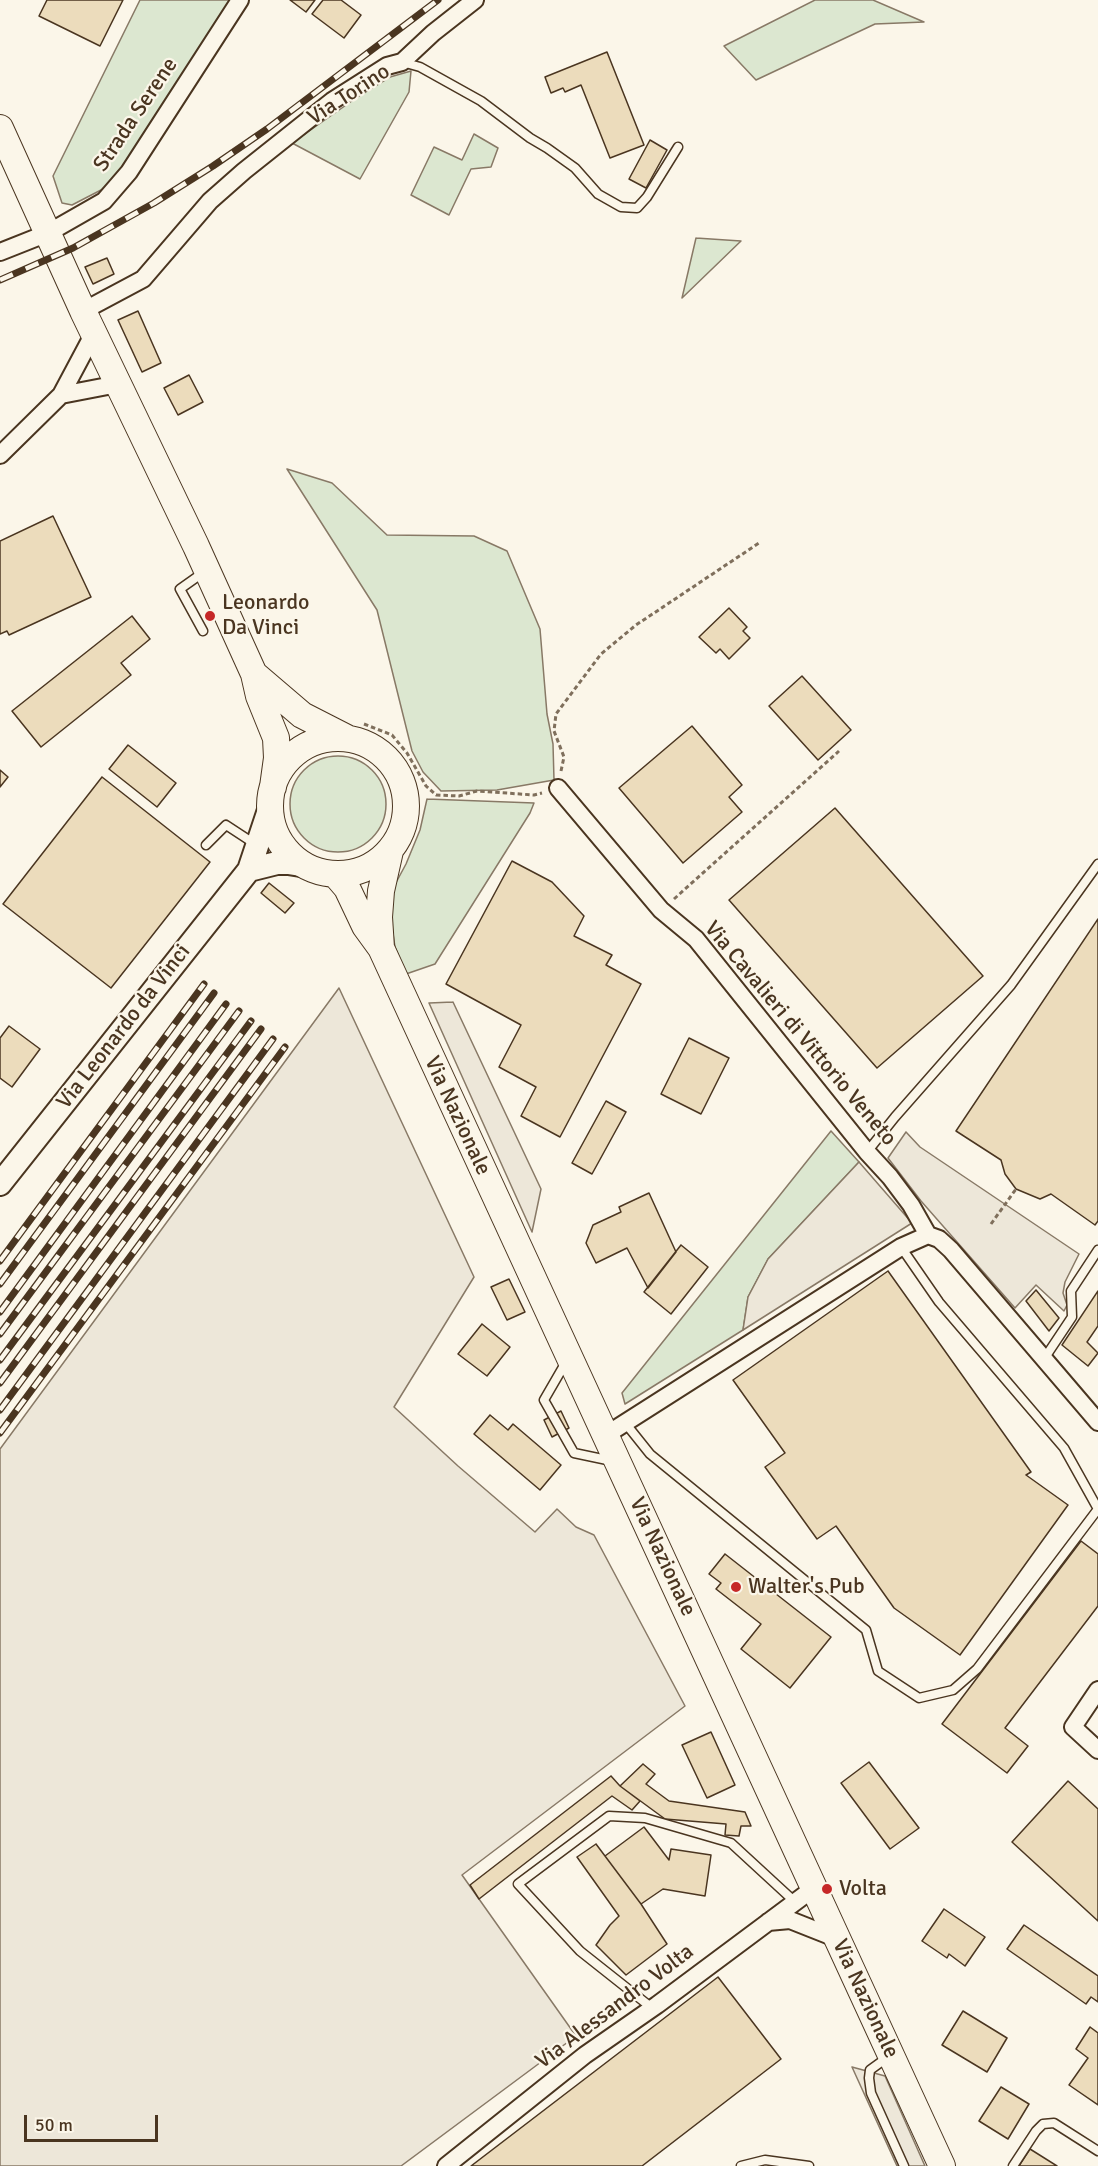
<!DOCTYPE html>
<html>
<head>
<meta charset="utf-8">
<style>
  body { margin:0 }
  #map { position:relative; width:1098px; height:2166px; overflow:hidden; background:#fbf6e9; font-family:Signika,sans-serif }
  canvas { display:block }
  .scale { position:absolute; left:24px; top:2115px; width:134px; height:27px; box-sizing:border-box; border:3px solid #4a3520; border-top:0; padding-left:8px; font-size:18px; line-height:21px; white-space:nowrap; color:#4a3520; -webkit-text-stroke:4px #fbf6e9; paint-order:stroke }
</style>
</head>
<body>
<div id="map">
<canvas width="1098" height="2166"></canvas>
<div class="scale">50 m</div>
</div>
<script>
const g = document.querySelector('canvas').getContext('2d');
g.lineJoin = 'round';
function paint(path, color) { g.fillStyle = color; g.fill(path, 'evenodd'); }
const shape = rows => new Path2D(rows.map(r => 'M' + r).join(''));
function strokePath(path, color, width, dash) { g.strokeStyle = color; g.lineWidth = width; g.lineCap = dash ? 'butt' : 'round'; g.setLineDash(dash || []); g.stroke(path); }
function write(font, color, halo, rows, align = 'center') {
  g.font = font + ' Signika,sans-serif'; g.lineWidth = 4.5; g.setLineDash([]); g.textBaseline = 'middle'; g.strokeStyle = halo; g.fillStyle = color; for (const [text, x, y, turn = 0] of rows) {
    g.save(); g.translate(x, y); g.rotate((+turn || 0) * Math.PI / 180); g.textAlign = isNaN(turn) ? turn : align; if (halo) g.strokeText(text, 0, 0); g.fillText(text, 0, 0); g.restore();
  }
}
const green = shape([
  [140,0,233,0,125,169,101,190,72,205,62,203,53,176,140,0],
  [815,0,873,0,924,22,875,24,756,80,724,46,815,0],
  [411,71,409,92,360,179,292,143,359,96,390,77,411,71],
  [474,134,498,148,491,167,471,169,449,215,411,195,434,147,462,160,474,134],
  [696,238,741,241,682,298,696,238],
  [287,469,332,483,387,535,474,536,507,551,540,629,547,714,553,744,554,780,497,790,441,791,423,772,412,751,377,610,287,469],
  '290 804a48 48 0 1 1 96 0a48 48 0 1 1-96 0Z',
  [427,799,534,803,530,813,435,964,406,974,395,947,391,920,392,890,406,864,420,830,427,799],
  [831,1131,859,1162,768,1259,748,1297,743,1330,625,1404,622,1393,831,1131]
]);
paint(green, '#dce7d0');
strokePath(green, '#887966', 1.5);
const parking = shape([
  [339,988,474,1277,394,1407,458,1466,535,1532,557,1509,576,1527,594,1535,685,1706,462,1875,576,2036,401,2166,0,2166,0,1449,339,988],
  [453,1002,541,1189,532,1232,429,1003,453,1002],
  [906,1132,920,1147,1079,1254,1065,1282,1063,1293,1067,1305,1064,1311,1036,1285,1015,1308,921,1201,888,1158,906,1132],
  [859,1162,912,1223,743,1330,748,1297,768,1259,859,1162],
  [852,2067,885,2076,925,2166,897,2166,852,2067]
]);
paint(parking, '#ede7d9');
strokePath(parking, '#887966', 1.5);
const building = shape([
  [47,0,123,0,100,46,39,16,47,0],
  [290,0,315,0,306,12,290,0],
  [323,0,341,0,361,15,344,38,312,14,323,0],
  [607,52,644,145,610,158,581,85,565,92,563,88,551,93,545,77,607,52],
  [650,140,667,150,646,188,629,179,650,140],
  [107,258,114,274,93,284,85,267,107,258],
  [138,311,161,363,142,372,118,320,138,311],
  [189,375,203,402,178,415,164,388,189,375],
  [53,516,91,597,9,635,7,631,0,634,0,541,53,516],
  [729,608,747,627,743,631,750,638,729,659,720,649,716,653,699,637,729,608],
  [132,616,150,639,121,663,131,675,41,747,12,711,132,616],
  [802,676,851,730,818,760,769,706,802,676],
  [692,726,742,785,729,797,742,812,683,863,619,788,692,726],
  [128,745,176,783,157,807,109,769,128,745],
  [0,770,8,777,0,787,0,770],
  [102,777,210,862,111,988,3,904,102,777],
  [835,808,983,976,877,1068,729,900,835,808],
  [512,861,552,882,584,916,574,936,612,955,606,965,641,984,560,1137,521,1116,536,1087,499,1067,521,1025,446,984,512,861],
  [269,883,294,903,285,913,261,893,269,883],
  [1098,919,1098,1221,1095,1225,1051,1194,1040,1199,1016,1189,1005,1174,1001,1160,956,1131,1098,919],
  [9,1026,40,1049,12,1087,0,1078,0,1038,9,1026],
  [689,1038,729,1058,701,1114,661,1094,689,1038],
  [606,1101,626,1112,592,1174,572,1163,606,1101],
  [649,1193,676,1252,648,1288,627,1248,596,1263,586,1243,593,1225,621,1212,619,1207,649,1193],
  [681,1245,708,1267,671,1314,644,1292,681,1245],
  [888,1271,1031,1472,1026,1475,1068,1505,960,1655,894,1608,836,1526,817,1539,765,1467,785,1453,733,1380,888,1271],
  [509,1279,525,1312,507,1320,491,1287,509,1279],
  [1036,1290,1059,1318,1049,1331,1026,1301,1036,1290],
  [1098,1291,1098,1326,1087,1342,1098,1353,1088,1366,1062,1345,1098,1291],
  [482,1324,510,1347,487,1376,458,1354,482,1324],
  [561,1411,569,1428,552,1437,544,1420,561,1411],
  [490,1415,508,1430,513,1424,561,1465,540,1490,474,1434,490,1415],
  [1081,1541,1098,1554,1098,1606,1005,1728,1028,1746,1007,1773,942,1724,1081,1541],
  [725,1554,831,1637,790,1688,741,1649,761,1624,716,1589,721,1583,709,1574,725,1554],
  [711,1732,735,1785,707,1798,682,1745,711,1732],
  [869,1762,919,1828,890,1849,841,1783,869,1762],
  [643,1764,655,1774,646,1784,669,1801,745,1812,751,1826,741,1826,739,1836,725,1835,726,1824,665,1819,620,1786,643,1764],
  [611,1776,620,1786,640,1801,632,1810,612,1796,479,1899,470,1885,611,1776],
  [1068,1781,1098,1809,1098,1921,1012,1842,1068,1781],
  [644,1827,669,1860,671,1849,711,1855,705,1896,663,1889,641,1904,605,1856,644,1827],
  [596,1844,641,1904,667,1944,626,1975,596,1945,610,1925,619,1916,577,1857,596,1844],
  [944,1909,985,1937,965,1966,949,1954,947,1958,922,1941,944,1909],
  [1024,1925,1098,1976,1098,2002,1091,1997,1086,2004,1007,1949,1024,1925],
  [718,1977,781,2059,642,2166,471,2166,718,1977],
  [963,2011,1007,2038,987,2072,942,2045,963,2011],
  [1090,2027,1098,2033,1098,2105,1069,2085,1088,2058,1076,2049,1090,2027],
  [1001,2087,1029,2104,1008,2139,979,2121,1001,2087],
  [1030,2149,1057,2166,1019,2166,1030,2149]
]);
paint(building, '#ecdcbc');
strokePath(building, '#4a3520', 1.5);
const lane = shape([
  [402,62,420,67,481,101,530,138,547,148,575,168,598,194,621,207,637,208,647,197,678,147],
  [203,631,180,589,204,572],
  [206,845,226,825,255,844],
  [867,1152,895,1117,1011,985,1098,864],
  [1044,1359,1072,1317,1071,1291,1098,1250],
  [566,1362,544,1400,574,1453,612,1461],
  [626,1424,650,1454,866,1630,878,1671,919,1698,953,1690,977,1669,1098,1509,1064,1448,939,1302,901,1247],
  [652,2008,580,1951,518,1884,609,1816,645,1818,731,1843,794,1901],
  [888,2057,870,2070,869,2078,871,2093,904,2166],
  [741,2166,765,2160,809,2166],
  [1013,2166,1036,2131,1043,2124,1054,2123,1098,2151]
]);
const street = shape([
  [0,252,48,233,104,201,129,172,240,0],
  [83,311,143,279,210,201,244,171,332,101,387,66,402,62,433,33,475,0],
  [61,395,118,384],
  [0,455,61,395,94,333],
  [558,788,661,910,696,939,867,1152,890,1177,911,1205,928,1235],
  [606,1435,901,1247,928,1235,939,1239,951,1250,1098,1422],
  [1098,1690,1073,1727,1098,1750],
  [768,1922,790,1920,838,1939],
  [446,2166,585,2055,657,2005,814,1888]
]);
const secondary = shape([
  [249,870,277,863,288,863,307,866],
  [0,1184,249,870,270,807]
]);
const primary = shape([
  [0,128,83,311,196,546,254,674,259,696,276,738,277,758,273,787],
  [254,674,302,715,347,738],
  '270 806a68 68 0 1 1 136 0a68 68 0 1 1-136 0Z',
  [335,874,347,888,365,926,381,948,942,2166],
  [381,948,379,917,381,891,390,851]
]);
strokePath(lane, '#4a3520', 11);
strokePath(street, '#4a3520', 20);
strokePath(secondary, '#4a3520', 26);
strokePath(primary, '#4a3520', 28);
strokePath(shape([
  [364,724,392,735,407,753,426,786,436,795,459,796,477,791,534,795,542,793],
  [561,771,564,757,554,731,556,714,601,654,636,625,759,543],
  [674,899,839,751],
  [991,1224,1016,1189]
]), '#7f6f5c', 3, [4.5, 3]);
strokePath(lane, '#fbf6e9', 8);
strokePath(street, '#fbf6e9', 16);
strokePath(secondary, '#fbf6e9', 22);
strokePath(primary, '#fbf6e9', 26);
const rail = shape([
  [0,280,73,248,154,203,213,166,267,129,438,0],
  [0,1261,204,984],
  [0,1284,214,993],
  [0,1312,226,1004],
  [0,1334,239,1011],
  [0,1360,251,1021],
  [0,1383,261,1029],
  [0,1410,273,1039],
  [0,1433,285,1047]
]);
strokePath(rail, '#4a3520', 7);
strokePath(rail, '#fbf6e9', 4.5, [14]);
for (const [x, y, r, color] of [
  [210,616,6,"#c62828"],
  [736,1587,6,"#c62828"],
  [827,1889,6,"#c62828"]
]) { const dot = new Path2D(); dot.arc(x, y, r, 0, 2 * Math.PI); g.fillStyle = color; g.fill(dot); strokePath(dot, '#fbf6e9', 2); }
write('22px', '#4a3520', '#fbf6e9', [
  ["Via Torino",349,95,-33],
  ["Strada Serene",136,115,-56],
  ["Via Leonardo da Vinci",124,1027,-52],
  ["Via Cavalieri di Vittorio Veneto",800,1034,50],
  ["Via Nazionale",457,1116,65],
  ["Via Nazionale",662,1557,65],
  ["Via Nazionale",865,1999,65],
  ["Via Alessandro Volta",615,2007,-37]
]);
write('22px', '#4a3520', '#fbf6e9', [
  ["Leonardo",222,603],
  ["Da Vinci",222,628],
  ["Walter's Pub",748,1587],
  ["Volta",839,1889]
], 'left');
</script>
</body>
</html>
